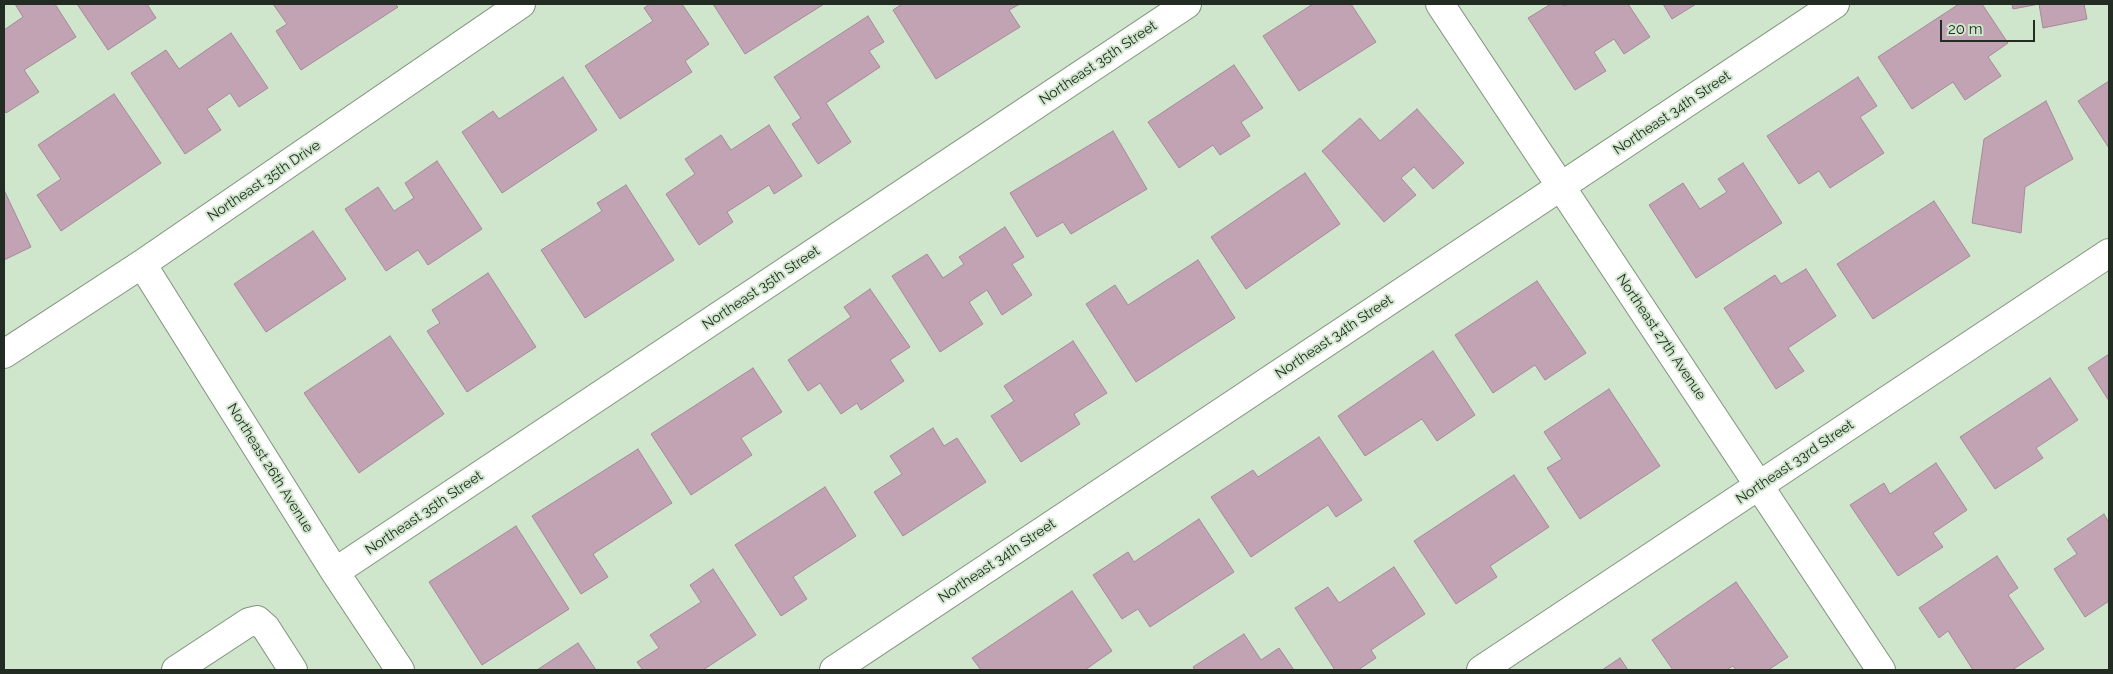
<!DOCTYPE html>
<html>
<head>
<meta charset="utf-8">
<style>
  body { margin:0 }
  #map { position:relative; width:2113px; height:674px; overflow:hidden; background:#cfe6cc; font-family:Raleway,sans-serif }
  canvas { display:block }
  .frame { position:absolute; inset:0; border:5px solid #232c22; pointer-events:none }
  .scale { position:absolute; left:1940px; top:20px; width:95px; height:22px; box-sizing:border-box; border:2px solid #232c22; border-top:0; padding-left:6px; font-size:15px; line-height:18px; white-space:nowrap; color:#232c22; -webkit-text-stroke:4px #cfe6cc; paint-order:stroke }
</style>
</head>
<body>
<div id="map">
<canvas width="2113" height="674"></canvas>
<div class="frame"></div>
<div class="scale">20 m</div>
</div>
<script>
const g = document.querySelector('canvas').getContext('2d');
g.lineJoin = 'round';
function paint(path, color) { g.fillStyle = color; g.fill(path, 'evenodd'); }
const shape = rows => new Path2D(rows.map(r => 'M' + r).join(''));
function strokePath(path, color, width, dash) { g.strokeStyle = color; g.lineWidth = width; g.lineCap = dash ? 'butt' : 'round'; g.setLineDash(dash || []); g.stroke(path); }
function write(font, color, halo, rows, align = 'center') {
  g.font = font + ' Raleway,sans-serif'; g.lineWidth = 4; g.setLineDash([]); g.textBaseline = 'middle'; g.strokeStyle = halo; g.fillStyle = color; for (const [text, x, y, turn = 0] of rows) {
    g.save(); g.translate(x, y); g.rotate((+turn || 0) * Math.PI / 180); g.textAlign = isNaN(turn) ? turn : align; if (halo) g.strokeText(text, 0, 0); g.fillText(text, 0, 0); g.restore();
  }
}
const building = shape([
  [15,4,55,4,76,37,24,70,39,92,6,113,4,110,4,30,23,17,15,4],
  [77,4,147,4,156,18,108,50,77,4],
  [273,4,395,4,398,7,301,70,276,31,287,24,273,4],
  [650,4,682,4,709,44,685,61,692,72,620,119,585,66,653,21,644,8,650,4],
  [713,4,824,4,745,54,713,4],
  [902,4,1020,4,1009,10,1020,27,936,79,893,10,902,4],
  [1313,4,1351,4,1376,42,1299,91,1263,36,1313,4],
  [1551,4,1562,4,1564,6,1568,4,1628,4,1650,37,1624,54,1614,39,1594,52,1606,71,1575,90,1528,18,1551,4],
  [1663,4,1696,4,1672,19,1663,4],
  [1959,4,1982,4,2008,43,1988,57,2001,76,1965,100,1953,82,1912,109,1878,57,1959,4],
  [2012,4,2084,4,2087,19,2043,28,2039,4,2013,9,2012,4],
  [868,16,884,42,869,51,880,67,826,103,851,142,818,164,792,124,801,118,774,77,868,16],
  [231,33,268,88,239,107,230,93,207,109,221,130,185,154,131,73,166,50,179,69,231,33],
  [1234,65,1263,108,1241,122,1250,136,1220,155,1213,145,1179,168,1148,122,1234,65],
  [563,77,597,130,502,193,462,132,493,111,499,119,563,77],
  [1858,77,1877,106,1860,117,1884,153,1830,188,1819,171,1799,184,1767,136,1858,77],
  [2109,81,2109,148,2078,101,2109,81],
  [114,94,161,163,61,231,37,195,61,179,38,145,114,94],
  [2046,101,2073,159,2025,187,2021,233,1972,223,1984,139,2046,101],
  [1417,109,1464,163,1433,189,1414,167,1401,178,1416,195,1384,222,1322,151,1360,118,1380,141,1417,109],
  [769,125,802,176,774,194,769,185,727,212,733,222,699,245,666,194,695,174,685,159,721,135,731,150,769,125],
  [1113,131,1147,189,1071,234,1063,222,1037,237,1010,193,1113,131],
  [437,161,482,229,428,265,418,250,386,271,345,209,378,187,394,211,414,198,405,183,437,161],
  [1743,163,1782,223,1696,278,1649,205,1683,183,1700,209,1727,192,1718,179,1743,163],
  [1305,173,1340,224,1246,289,1211,237,1305,173],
  [626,185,674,260,585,318,541,250,602,211,597,203,626,185],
  [4,190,31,247,4,260,4,190],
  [1934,201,1970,256,1873,319,1837,264,1934,201],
  [1005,227,1024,257,1012,264,1032,295,1002,315,987,290,969,302,983,324,940,352,892,276,927,254,943,278,964,264,959,257,1005,227],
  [313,231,346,279,266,332,234,284,313,231],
  [1198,260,1235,318,1136,382,1086,304,1115,285,1128,305,1198,260],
  [1806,269,1836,316,1788,348,1804,371,1776,389,1724,308,1775,275,1781,284,1806,269],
  [488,273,536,347,467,392,427,331,440,323,432,310,488,273],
  [1537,281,1586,353,1545,380,1535,365,1493,393,1455,335,1537,281],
  [870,289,910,347,890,360,904,381,861,410,857,403,841,414,820,383,808,391,788,360,851,317,844,307,870,289],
  [390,336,444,414,359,473,304,393,390,336],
  [1073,341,1107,393,1074,414,1080,424,1021,462,991,416,1014,401,1004,386,1073,341],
  [1433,351,1475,415,1437,441,1422,419,1365,456,1338,416,1433,351],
  [2109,354,2109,401,2088,368,2109,354],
  [753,368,782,412,741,438,752,455,691,495,651,434,753,368],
  [2050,378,2078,420,2036,448,2043,458,1995,489,1960,437,2050,378],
  [1609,389,1660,466,1580,519,1547,468,1562,459,1544,432,1609,389],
  [933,428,944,446,957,438,986,482,903,536,874,492,902,474,890,456,933,428],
  [1319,437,1362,500,1336,517,1328,505,1251,557,1211,497,1253,470,1258,477,1319,437],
  [638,449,672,503,593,554,608,577,581,594,532,516,638,449],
  [1936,463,1967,510,1933,533,1943,547,1898,576,1850,505,1884,483,1890,494,1936,463],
  [1514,475,1549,527,1490,566,1497,577,1456,604,1414,541,1514,475],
  [825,487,856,536,793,577,807,599,781,616,735,545,825,487],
  [2104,514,2109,523,2109,601,2085,617,2054,569,2077,554,2067,539,2104,514],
  [1199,519,1234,572,1150,627,1138,609,1122,619,1093,575,1128,552,1134,562,1199,519],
  [516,526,569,609,482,665,429,582,516,526],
  [1997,556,2018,588,2008,595,2044,649,2012,670,1973,670,1948,631,1939,638,1919,608,1997,556],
  [1394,567,1425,614,1371,650,1376,658,1358,670,1335,670,1295,608,1328,587,1339,603,1394,567],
  [713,569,756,635,703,670,643,670,637,662,659,648,650,635,701,602,690,585,713,569],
  [1736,582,1788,657,1768,670,1736,670,1733,666,1726,670,1673,670,1652,640,1736,582],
  [1072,591,1112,651,1085,670,981,670,972,658,1072,591],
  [1244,634,1261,660,1279,648,1294,670,1195,670,1193,667,1244,634],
  [578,643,596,670,537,670,578,643],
  [1620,658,1628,670,1602,670,1620,658]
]);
paint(building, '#c1a3b4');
strokePath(building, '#a6899a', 1);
const minor = shape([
  [1440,4,1881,670],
  [142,264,335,572,400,670],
  [4,354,142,264,521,4],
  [335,572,1187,4],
  [176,670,249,622,257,620,266,628,293,670],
  [834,670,1835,4],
  [1481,670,2109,253]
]);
strokePath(minor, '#7e947b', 30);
strokePath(minor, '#fff', 28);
write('14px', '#232c22', '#cfe6cc', [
  ["Northeast 35th Street",1098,63,-34],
  ["Northeast 34th Street",1672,113,-34],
  ["Northeast 35th Drive",264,181,-34],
  ["Northeast 35th Street",761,288,-34],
  ["Northeast 34th Street",1334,337,-34],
  ["Northeast 27th Avenue",1661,337,56],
  ["Northeast 33rd Street",1795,462,-34],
  ["Northeast 26th Avenue",270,468,58],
  ["Northeast 35th Street",424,513,-34],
  ["Northeast 34th Street",997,561,-34]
]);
</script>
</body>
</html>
